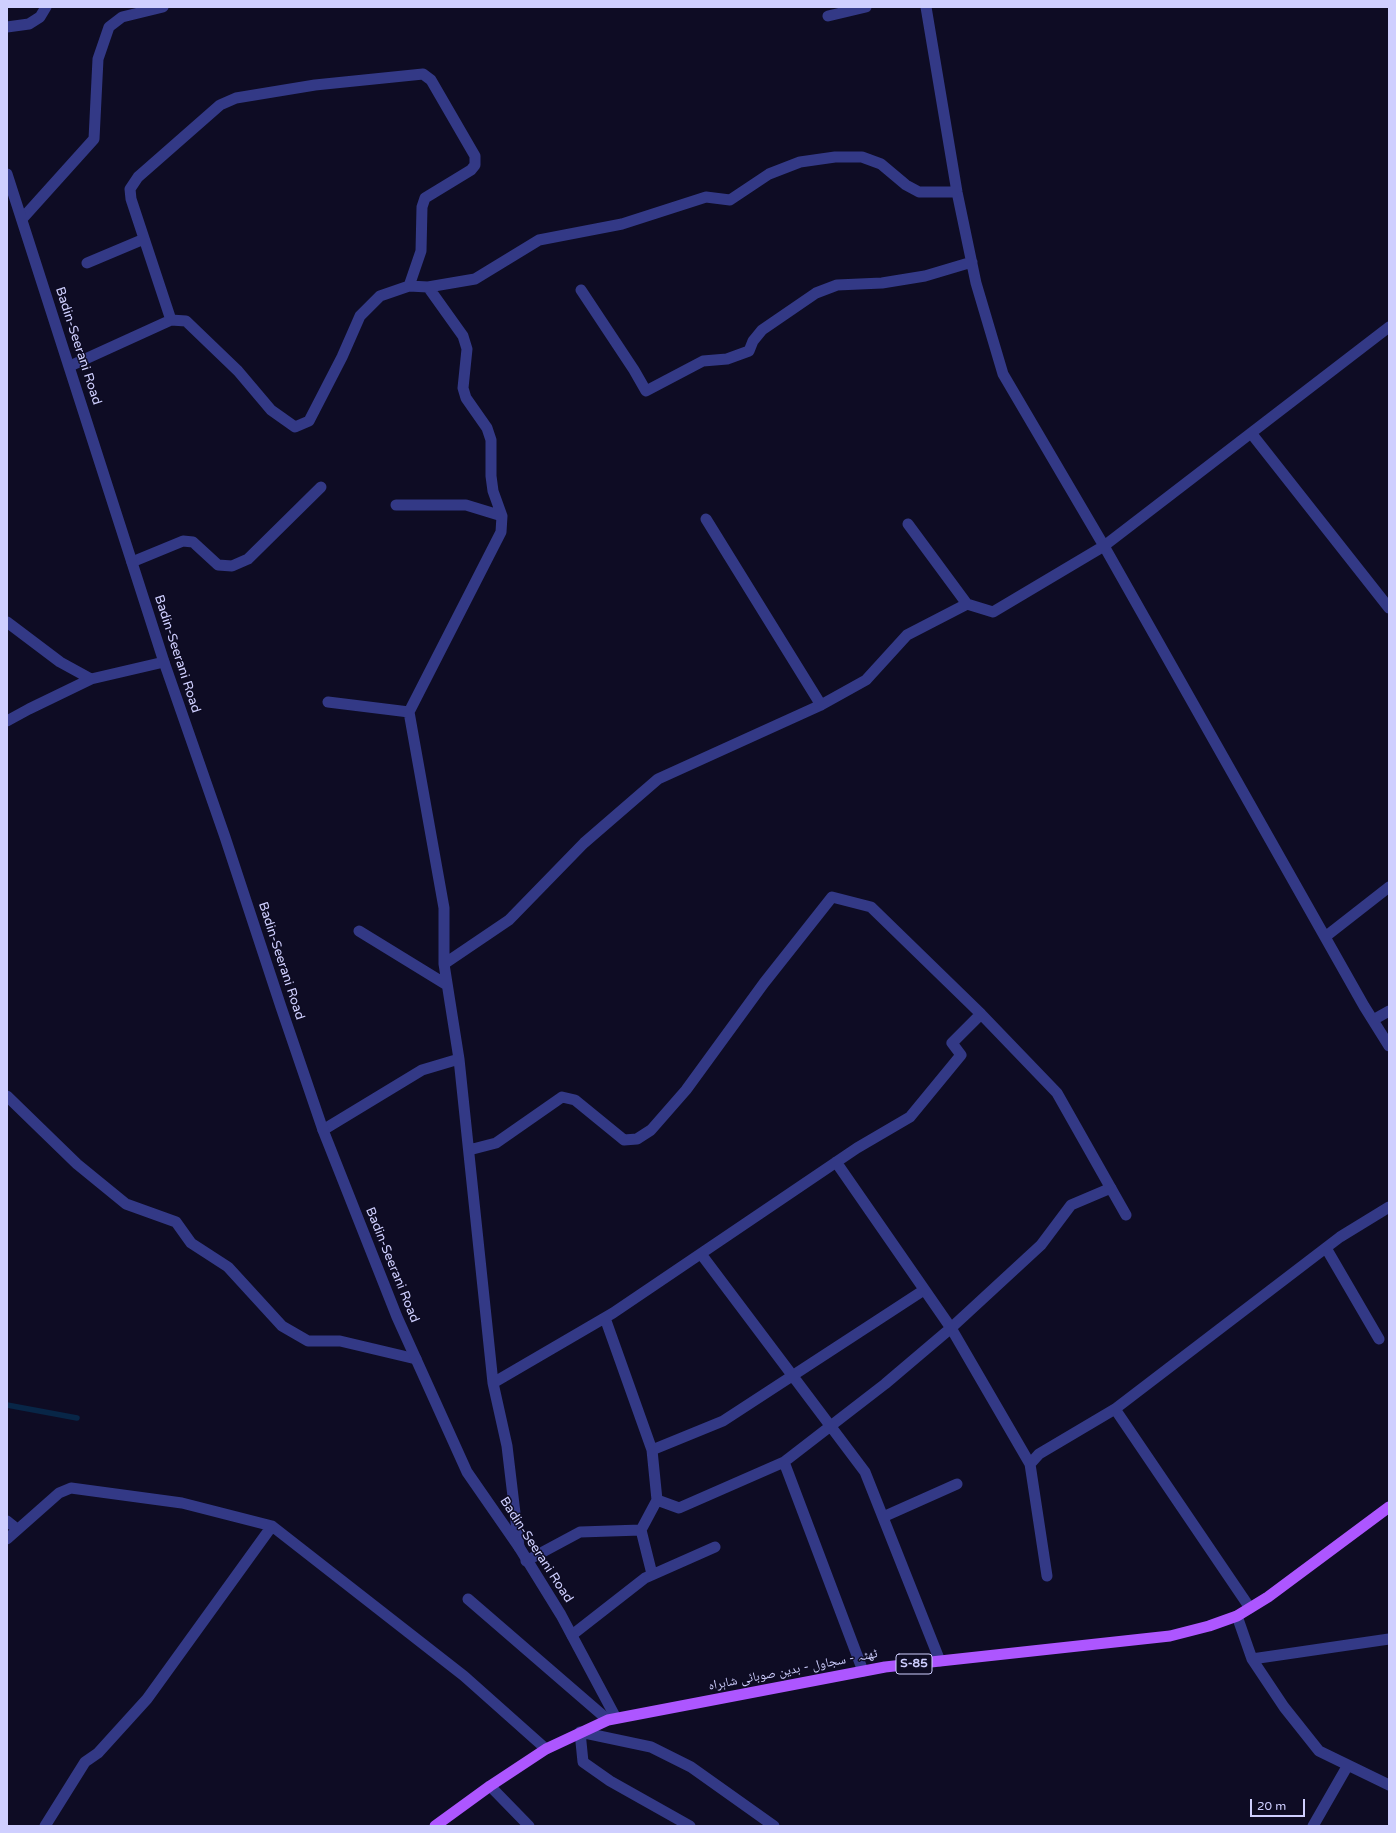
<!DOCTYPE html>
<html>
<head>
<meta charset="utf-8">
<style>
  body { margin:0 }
  #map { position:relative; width:1396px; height:1833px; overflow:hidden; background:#0e0c24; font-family:"Varela Round",sans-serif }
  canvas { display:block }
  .frame { position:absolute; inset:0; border:8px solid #cfcfff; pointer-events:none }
  .scale { position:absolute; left:1250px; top:1799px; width:55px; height:18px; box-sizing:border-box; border:2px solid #cfcfff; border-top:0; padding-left:5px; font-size:12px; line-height:14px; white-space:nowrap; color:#cfcfff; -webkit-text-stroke:3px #0e0c24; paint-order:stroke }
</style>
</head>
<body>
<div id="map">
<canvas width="1396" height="1833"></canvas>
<div class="frame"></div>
<div class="scale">20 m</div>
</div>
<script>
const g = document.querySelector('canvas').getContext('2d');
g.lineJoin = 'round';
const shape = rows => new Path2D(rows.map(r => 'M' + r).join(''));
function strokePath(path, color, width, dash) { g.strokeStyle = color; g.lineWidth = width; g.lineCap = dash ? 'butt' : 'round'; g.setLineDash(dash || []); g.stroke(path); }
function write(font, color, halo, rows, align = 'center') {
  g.font = font + ' "Varela Round","Noto Naskh Arabic",sans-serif'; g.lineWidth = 3; g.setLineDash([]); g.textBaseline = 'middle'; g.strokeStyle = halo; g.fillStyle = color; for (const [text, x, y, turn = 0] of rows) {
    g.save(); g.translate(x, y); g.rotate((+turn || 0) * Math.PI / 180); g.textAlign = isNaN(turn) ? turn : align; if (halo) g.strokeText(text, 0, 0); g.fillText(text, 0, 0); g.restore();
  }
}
strokePath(shape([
  [7,1405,77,1418]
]), '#082647', 5.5);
strokePath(shape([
  [926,7,957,192,976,283,1003,374,1104,546,1364,1006,1389,1046],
  [828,16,866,7],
  [7,27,29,24,40,17,46,7],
  [22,219,94,139,98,59,109,27,122,17,163,7],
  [87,263,144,239],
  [428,287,463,336,467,349,463,388,466,398,487,428,491,440,491,476,493,491,502,516,501,532,409,712,444,908,444,964,459,1059,493,1383,507,1446,519,1547],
  [581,290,634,370,646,391,703,361,727,359,749,351,753,341,762,330,816,293,837,285,882,283,925,276,972,262],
  [171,320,131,199,130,189,138,177,220,105,236,98,315,85,423,74,431,80,475,156,475,165,471,170,425,198,422,207,421,251,409,286],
  [70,366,171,320,186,321,238,371,271,410,295,427,309,421,342,357,360,316,380,296,409,286,428,287,475,279,539,240,622,224,706,197,730,200,769,174,800,162,835,157,862,157,881,164,906,185,919,192,957,192],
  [1251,433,1389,608],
  [396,505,466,505,502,516],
  [706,519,821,705],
  [908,524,967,604],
  [132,562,183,541,193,542,218,565,232,566,248,559,321,487],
  [7,622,60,662,91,679,164,662],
  [328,702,409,712],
  [7,721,29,709,91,679],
  [359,931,447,985],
  [1325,937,1389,887],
  [444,964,509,920,584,843,658,779,821,705,866,680,907,635,967,604,993,612,1104,546,1389,327],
  [981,1014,1057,1093,1126,1215],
  [1373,1020,1389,1011],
  [7,1096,77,1164,126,1204,176,1222,191,1243,228,1267,282,1326,308,1341,340,1341,416,1359],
  [323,1130,422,1070,459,1059],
  [469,1150,496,1143,562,1097,575,1100,624,1140,637,1139,651,1130,686,1090,764,983,832,897,871,907,981,1014,952,1043,961,1055,910,1117,857,1148,613,1313,493,1383],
  [836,1162,951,1328,1030,1464,1047,1576],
  [1326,1248,1379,1339],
  [701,1254,865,1472,940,1661],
  [605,1318,652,1450,657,1500,641,1530,652,1574],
  [1115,1409,1250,1608],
  [652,1450,723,1421,924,1290],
  [784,1462,863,1671],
  [1030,1464,1039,1454,1115,1409,1340,1237,1389,1207],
  [657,1500,679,1508,784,1462,885,1384,951,1328,1041,1245,1071,1205,1111,1188],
  [883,1517,957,1484],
  [7,1521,17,1529],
  [7,1539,59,1493,71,1488,182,1503,272,1526,464,1676,546,1749],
  [526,1561,580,1532,641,1530],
  [468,1599,608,1720],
  [1237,1616,1252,1659,1284,1707,1319,1751,1389,1785],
  [572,1635,645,1578,715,1547],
  [1252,1659,1389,1639],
  [490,1786,529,1826],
  [45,1826,85,1762,98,1753,147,1699,272,1526],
  [1313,1826,1348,1765]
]), '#333986', 11);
strokePath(shape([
  [7,174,164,662,225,837,281,1007,323,1130,397,1317,467,1472,519,1547,561,1615,616,1718],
  [690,1826,610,1781,583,1762,580,1732,651,1747,691,1767,774,1826]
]), '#333986', 11);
strokePath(shape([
  [435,1826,490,1786,546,1749,608,1720,885,1667,1170,1636,1209,1626,1237,1616,1268,1597,1389,1507]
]), '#ad56ff', 11);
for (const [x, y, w] of [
  [914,1664,36]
]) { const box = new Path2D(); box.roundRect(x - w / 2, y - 10, w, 20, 3); g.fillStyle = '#0e0c24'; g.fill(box); strokePath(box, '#cfcfff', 1); }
write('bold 12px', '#cfcfff', null, [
  ["S-85",914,1664]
]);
write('13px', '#cfcfff', '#0e0c24', [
  ["Badin-Seerani Road",78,346,72],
  ["Badin-Seerani Road",177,654,72],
  ["Badin-Seerani Road",281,961,72],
  ["Badin-Seerani Road",392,1265,68],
  ["Badin-Seerani Road",536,1550,57],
  ["ٹھٹہ - سجاول - بدین صوبائی شاہراہ",793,1670,-11]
]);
</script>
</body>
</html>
